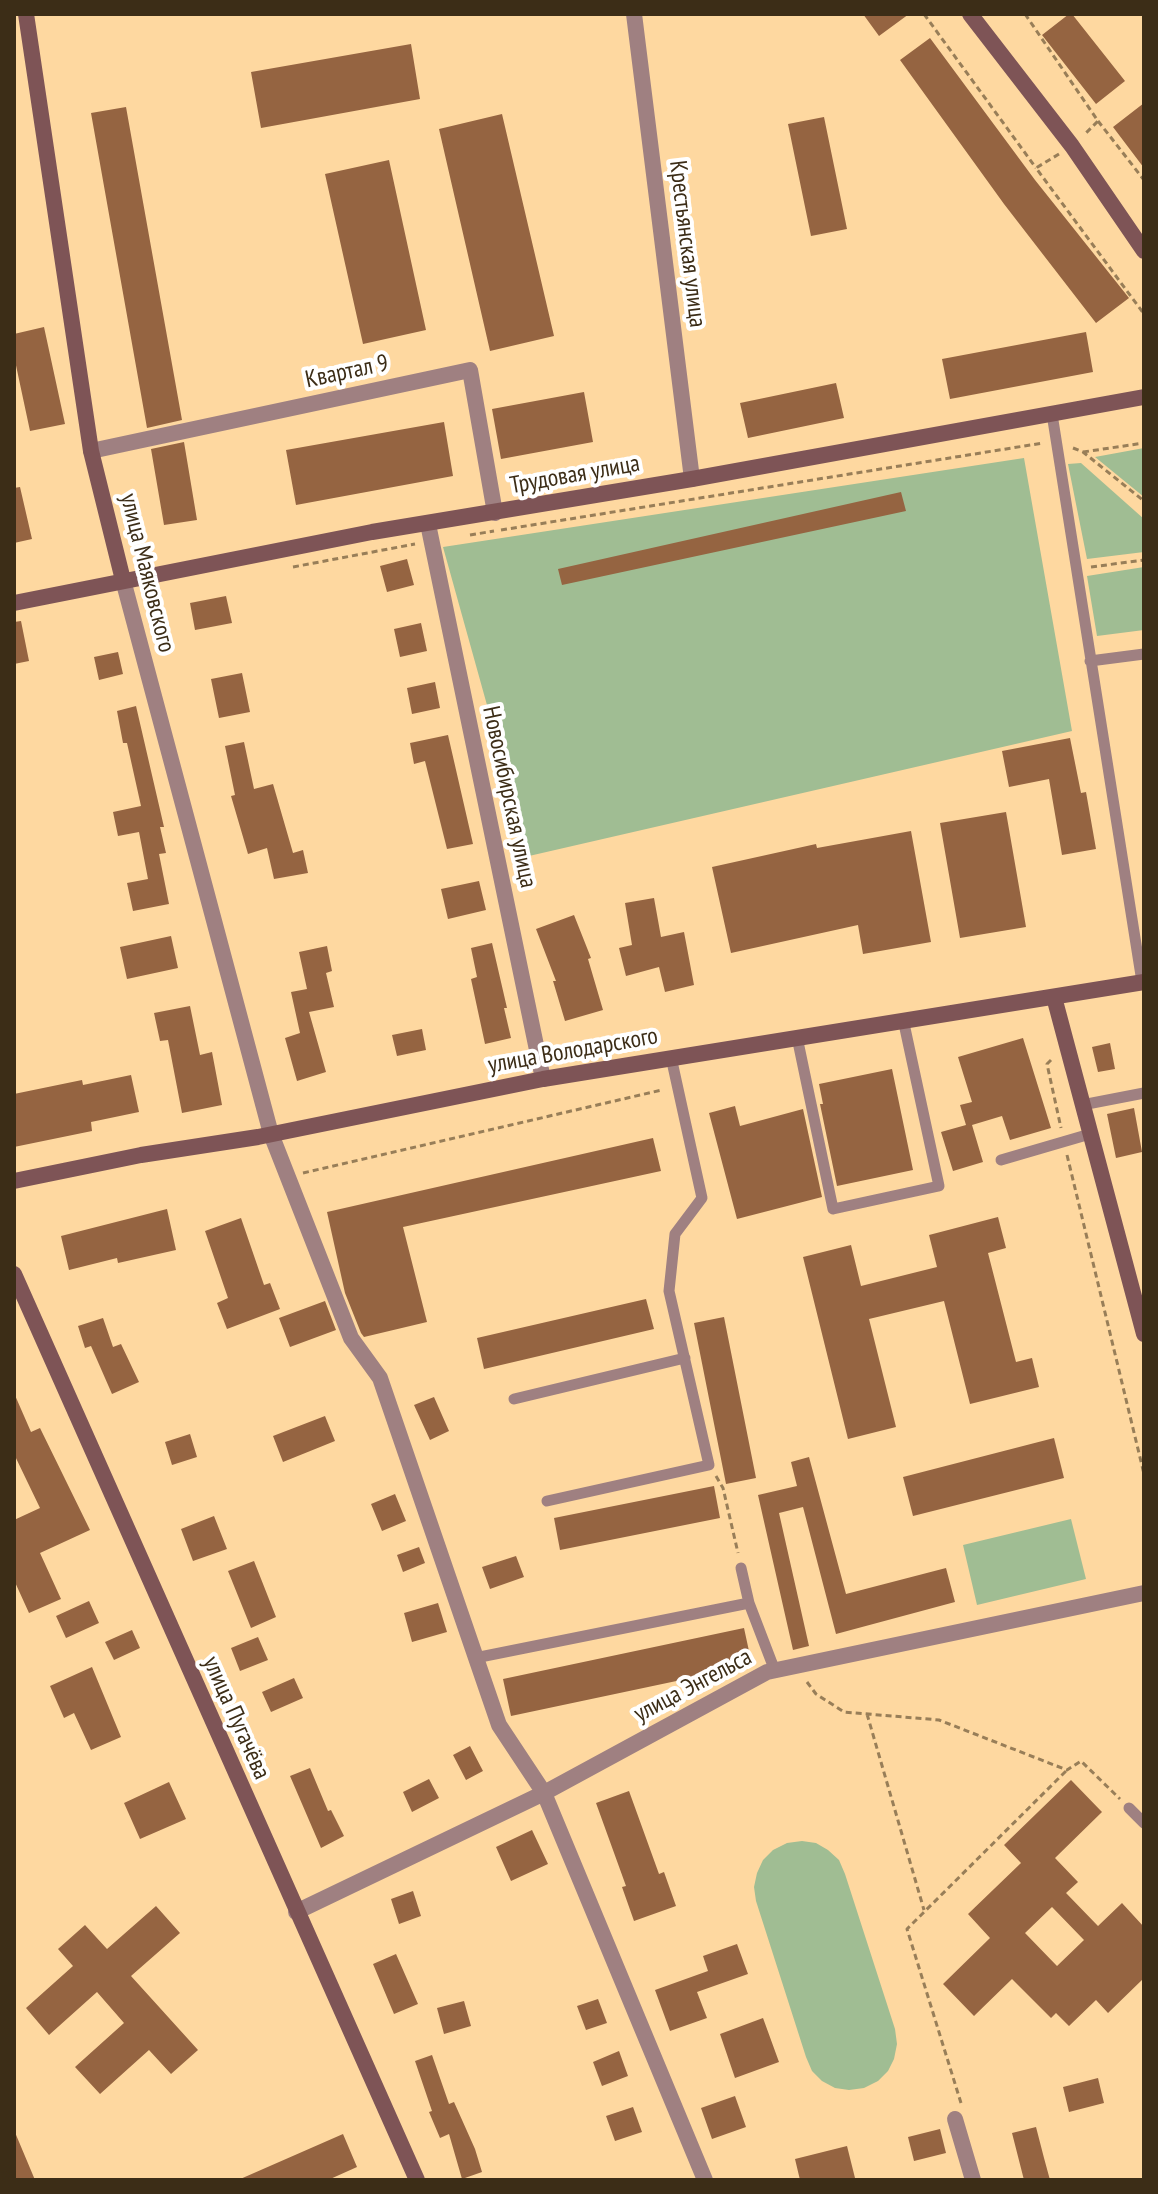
<!DOCTYPE html>
<html>
<head>
<meta charset="utf-8">
<style>
  body { margin:0 }
  #map { position:relative; width:1158px; height:2194px; overflow:hidden; background:#fed8a0; font-family:"PT Sans Narrow",sans-serif }
  canvas { display:block }
  .frame { position:absolute; inset:0; border:16px solid #3c2d17; pointer-events:none }
</style>
</head>
<body>
<div id="map">
<canvas width="1158" height="2194"></canvas>
<div class="frame"></div>
</div>
<script>
const g = document.querySelector('canvas').getContext('2d');
g.lineJoin = 'round';
function paint(path, color) { g.fillStyle = color; g.fill(path, 'evenodd'); }
const shape = rows => new Path2D(rows.map(r => 'M' + r).join(''));
function strokePath(path, color, width, dash) { g.strokeStyle = color; g.lineWidth = width; g.lineCap = dash ? 'butt' : 'round'; g.setLineDash(dash || []); g.stroke(path); }
function write(font, color, halo, rows, align = 'center') {
  g.font = font + ' "PT Sans Narrow",sans-serif'; g.lineWidth = 8; g.setLineDash([]); g.textBaseline = 'middle'; g.strokeStyle = halo; g.fillStyle = color; for (const [text, x, y, turn = 0] of rows) {
    g.save(); g.translate(x, y); g.rotate((+turn || 0) * Math.PI / 180); g.textAlign = isNaN(turn) ? turn : align; if (halo) g.strokeText(text, 0, 0); g.fillText(text, 0, 0); g.restore();
  }
}
paint(shape([
  [1144,448,1144,497,1095,457],
  [1024,458,1072,731,529,856,443,547],
  [1081,463,1144,519,1144,552,1087,559,1068,464],
  [1144,567,1144,630,1097,636,1087,576],
  [1071,1519,1086,1579,977,1605,963,1545],
  [802,1841,816,1843,828,1850,839,1860,845,1874,895,2029,897,2044,894,2059,888,2071,878,2081,864,2088,849,2090,835,2088,822,2081,812,2071,806,2057,756,1901,754,1887,757,1873,763,1860,773,1850,787,1843]
]), '#a0bd93');
paint(shape([
  [863,14,909,14,879,36],
  [1069,14,1072,14,1125,81,1096,104,1042,35],
  [930,38,1035,180,1129,298,1096,323,1004,204,900,60],
  [411,44,420,99,261,128,251,72],
  [1144,103,1144,168,1113,127],
  [126,107,182,420,147,428,91,113],
  [502,114,554,336,490,351,439,129],
  [824,117,847,229,811,236,788,124],
  [389,160,426,330,363,344,325,174],
  [44,327,65,424,30,431,14,356,14,334],
  [1086,332,1093,372,950,399,942,359],
  [836,383,844,418,748,438,740,403],
  [584,392,593,442,501,459,492,409],
  [444,422,453,476,296,505,286,450],
  [184,442,197,520,164,525,151,449],
  [20,487,32,539,14,543,14,488],
  [901,492,906,511,562,585,558,569],
  [407,559,414,585,387,592,380,566],
  [226,596,232,623,195,630,190,603],
  [21,621,29,661,14,664,14,622],
  [421,623,427,651,400,657,394,629],
  [118,652,123,674,99,680,94,657],
  [242,673,250,712,219,718,211,679],
  [435,682,440,708,412,714,407,688],
  [136,706,164,827,160,827,166,853,159,854,169,904,133,911,127,883,148,879,139,832,118,836,113,812,141,806,127,743,123,743,117,711],
  [448,735,473,844,447,849,425,761,414,764,410,743],
  [1070,738,1081,793,1086,792,1096,849,1062,855,1049,779,1009,787,1002,751],
  [244,742,254,789,273,784,293,853,303,850,308,873,274,879,267,848,248,854,231,796,235,795,225,746],
  [1006,812,1026,927,960,938,940,823],
  [911,831,931,942,863,954,858,925,731,953,712,867,816,844,817,848],
  [479,881,486,910,448,919,441,889],
  [654,898,661,937,684,932,694,985,665,992,659,967,626,976,619,948,632,945,625,903],
  [574,915,591,958,588,959,603,1010,565,1021,553,981,556,981,536,929],
  [171,936,178,968,127,979,120,947],
  [492,943,507,1008,504,1008,511,1038,485,1044,471,979,477,977,471,948],
  [327,946,332,971,326,973,334,1007,309,1012,326,1072,297,1081,285,1038,300,1033,291,992,307,989,299,952],
  [190,1006,200,1055,212,1052,222,1105,182,1113,168,1040,160,1041,154,1013],
  [422,1029,426,1050,397,1056,392,1035],
  [1023,1038,1051,1128,1010,1140,1002,1116,972,1125,983,1162,953,1171,941,1132,966,1125,960,1105,972,1102,958,1057],
  [1110,1043,1115,1069,1098,1072,1092,1047],
  [892,1069,913,1170,837,1186,820,1104,823,1104,819,1084],
  [131,1075,139,1112,91,1122,92,1131,14,1147,14,1094,82,1080,83,1085],
  [735,1106,740,1126,803,1109,822,1197,737,1219,709,1113],
  [1134,1108,1142,1152,1116,1158,1107,1114],
  [653,1138,661,1171,403,1227,427,1322,364,1337,361,1333,345,1293,327,1212],
  [167,1209,176,1250,118,1263,117,1258,69,1270,61,1236],
  [998,1217,1006,1248,988,1253,1016,1362,1032,1358,1039,1387,970,1404,944,1301,869,1319,896,1427,848,1439,803,1257,851,1245,861,1286,937,1267,929,1235],
  [241,1218,264,1285,270,1283,280,1309,227,1329,217,1303,228,1298,205,1231],
  [646,1299,654,1329,484,1369,477,1338],
  [325,1301,336,1330,290,1347,279,1318],
  [724,1317,756,1478,726,1484,694,1323],
  [103,1318,113,1347,121,1344,139,1382,112,1394,91,1346,85,1348,78,1326],
  [14,1393,31,1432,40,1428,90,1530,40,1553,61,1599,29,1613,14,1580,14,1520,40,1508,14,1454],
  [434,1397,449,1431,430,1440,414,1405],
  [325,1416,335,1441,283,1462,273,1436],
  [190,1434,197,1457,172,1465,165,1442],
  [1054,1438,1064,1478,913,1516,903,1477],
  [809,1457,846,1594,946,1568,955,1602,836,1634,803,1507,779,1513,809,1646,793,1650,758,1495,797,1486,791,1462],
  [714,1486,720,1518,560,1550,554,1518],
  [395,1494,406,1521,382,1531,371,1504],
  [214,1516,227,1549,193,1561,181,1529],
  [419,1547,425,1563,403,1572,397,1555],
  [516,1556,524,1577,490,1589,482,1567],
  [254,1561,276,1617,251,1628,228,1571],
  [89,1601,99,1623,66,1638,56,1616],
  [438,1603,447,1632,412,1642,404,1613],
  [744,1628,752,1665,511,1716,503,1679],
  [132,1630,140,1648,114,1660,105,1642],
  [258,1637,268,1660,240,1671,231,1648],
  [92,1667,121,1737,91,1750,74,1713,64,1718,50,1686],
  [294,1678,303,1698,271,1712,262,1692],
  [470,1746,483,1771,466,1780,453,1755],
  [310,1768,328,1811,331,1810,344,1836,321,1848,290,1776],
  [429,1779,439,1798,412,1812,403,1792],
  [1071,1780,1102,1812,1055,1858,1078,1882,1066,1893,1098,1926,1122,1903,1144,1927,1144,1978,1108,2013,1096,2000,1069,2026,1056,2013,1051,2018,1012,1979,974,2016,943,1984,990,1938,968,1914,1021,1863,1004,1845],
  [1052,1907,1084,1940,1057,1966,1025,1933],
  [169,1782,186,1819,140,1839,124,1803],
  [629,1791,659,1874,664,1872,676,1906,634,1921,622,1887,626,1886,596,1803],
  [532,1830,548,1864,511,1881,496,1847],
  [413,1891,421,1916,399,1924,391,1899],
  [156,1906,180,1933,131,1976,198,2050,171,2074,149,2050,100,2094,75,2067,124,2023,97,1992,49,2035,26,2008,73,1966,58,1949,85,1925,107,1949],
  [737,1944,748,1974,697,1992,707,2018,670,2031,655,1990,708,1971,703,1956],
  [396,1954,418,2004,394,2014,373,1964],
  [598,1999,607,2023,586,2030,577,2006],
  [464,2001,471,2026,444,2034,437,2008],
  [763,2018,779,2062,735,2078,720,2034],
  [619,2051,628,2076,602,2086,593,2062],
  [432,2055,449,2104,454,2102,475,2149,482,2172,462,2179,449,2134,440,2138,429,2112,432,2111,415,2061],
  [1098,2078,1104,2103,1069,2112,1063,2087],
  [735,2096,746,2127,712,2139,701,2108],
  [633,2107,642,2132,615,2141,606,2116],
  [1036,2127,1044,2158,1050,2180,1024,2180,1012,2133],
  [940,2129,946,2153,914,2161,908,2137],
  [14,2130,35,2180,14,2180],
  [343,2134,357,2167,328,2180,238,2180],
  [847,2146,855,2178,800,2180,795,2159]
]), '#956441');
strokePath(shape([
  [924,14,1036,168],
  [1025,14,1098,121,1084,135],
  [1098,121,1144,180],
  [1059,154,1036,168,1144,314],
  [1073,448,1083,452,1144,501],
  [1083,452,1144,443],
  [501,530,1043,443],
  [470,535,494,531],
  [293,567,415,544],
  [1091,567,1144,560],
  [1051,1060,1047,1064,1061,1128],
  [1067,1155,1144,1474],
  [303,1173,662,1090],
  [716,1476,723,1488,738,1553],
  [807,1682,816,1694,844,1712,939,1720,1067,1770,1081,1761,1120,1799],
  [867,1714,924,1910],
  [961,2103,907,1929,1067,1770]
]), '#987e58', 3, [6, 4]);
strokePath(shape([
  [1052,414,1142,982],
  [1090,661,1144,654],
  [797,1037,833,1209,939,1186,903,1019],
  [1082,1105,1144,1093],
  [1001,1160,1090,1134],
  [514,1399,685,1358],
  [547,1501,709,1465,669,1291,675,1234,702,1198,671,1057],
  [741,1568,749,1603],
  [475,1658,749,1603,775,1671],
  [1129,1808,1144,1823]
]), '#9f8081', 11);
strokePath(shape([
  [634,14,692,479],
  [91,451,470,370,495,513],
  [428,524,543,1079],
  [123,580,271,1134,351,1338,380,1378,499,1725,544,1793,705,2180],
  [296,1912,544,1793,767,1672,1144,1593],
  [955,2119,973,2180]
]), '#9f8081', 16);
strokePath(shape([
  [26,14,91,451,123,580],
  [970,14,1072,146,1144,251],
  [14,603,372,532,692,479,1144,397],
  [1054,997,1144,1334],
  [14,1181,141,1155,258,1137,543,1079,1144,982],
  [14,1274,417,2180]
]), '#7e5456', 16);
write('24px', '#3c2d17', '#fff', [
  ["Крестьянская улица",687,244,83],
  ["Квартал 9",347,372,-12],
  ["Трудовая улица",575,475,-10],
  ["улица Маяковского",147,573,76],
  ["Новосибирская улица",509,797,78],
  ["улица Володарского",573,1051,-10],
  ["улица Энгельса",693,1686,-28],
  ["улица Пугачёва",236,1718,66]
]);
</script>
</body>
</html>
